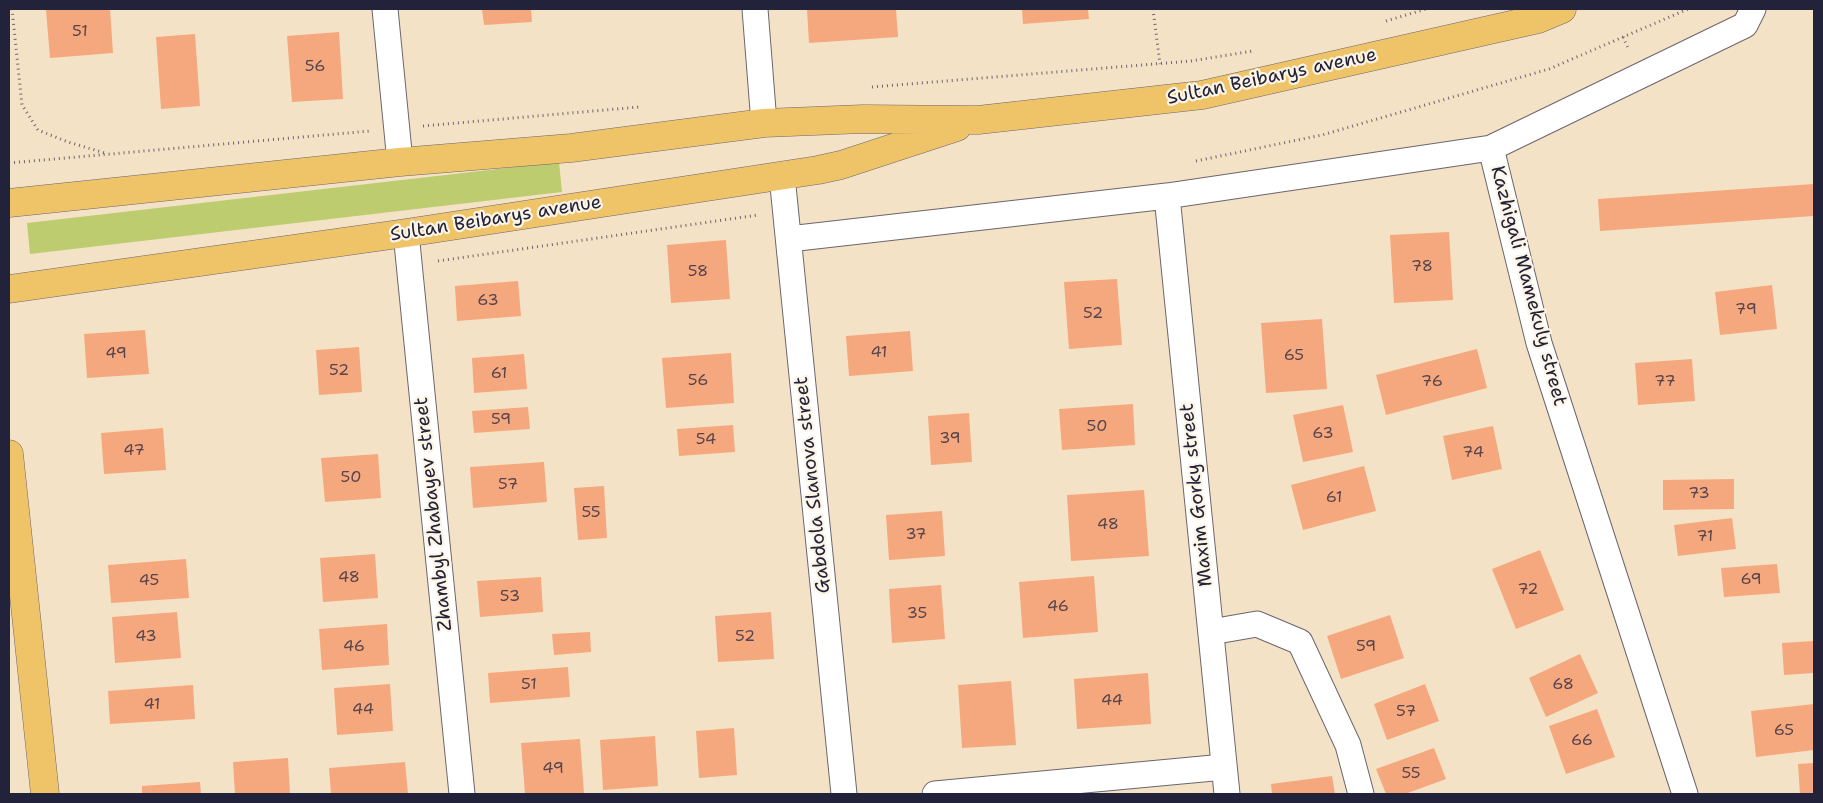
<!DOCTYPE html>
<html>
<head>
<meta charset="utf-8">
<style>
  body { margin:0 }
  #map { position:relative; width:1823px; height:803px; overflow:hidden; background:#f4e2c6; font-family:"Shantell Sans",sans-serif }
  canvas { display:block }
  .frame { position:absolute; inset:0; border:10px solid #22223b; pointer-events:none }
</style>
</head>
<body>
<div id="map">
<canvas width="1823" height="803"></canvas>
<div class="frame"></div>
</div>
<script>
const g = document.querySelector('canvas').getContext('2d');
g.lineJoin = 'round';
function paint(path, color) { g.fillStyle = color; g.fill(path, 'evenodd'); }
const shape = rows => new Path2D(rows.map(r => 'M' + r).join(''));
function strokePath(path, color, width, dash) { g.strokeStyle = color; g.lineWidth = width; g.lineCap = dash ? 'butt' : 'round'; g.setLineDash(dash || []); g.stroke(path); }
function write(font, color, halo, rows, align = 'center') {
  g.font = font + ' "Shantell Sans",sans-serif'; g.lineWidth = 4.5; g.setLineDash([]); g.textBaseline = 'middle'; g.strokeStyle = halo; g.fillStyle = color; for (const [text, x, y, turn = 0] of rows) {
    g.save(); g.translate(x, y); g.rotate((+turn || 0) * Math.PI / 180); g.textAlign = isNaN(turn) ? turn : align; if (halo) g.strokeText(text, 0, 0); g.fillText(text, 0, 0); g.restore();
  }
}
paint(shape([
  [559,162,562,192,30,254,27,223]
]), '#bccc6e');
paint(shape([
  [71,9,110,9,113,53,50,58,46,10],
  [482,9,531,9,532,22,484,25],
  [807,9,896,9,898,37,809,43],
  [1022,9,1088,9,1089,19,1023,24],
  [339,32,343,99,292,102,287,36],
  [195,34,200,106,161,109,156,37],
  [1814,184,1814,216,1600,231,1598,199],
  [1449,232,1453,300,1394,303,1390,235],
  [726,240,730,299,671,303,667,245],
  [1117,279,1122,345,1069,349,1064,282],
  [518,281,521,316,457,321,455,286],
  [1772,285,1777,329,1720,335,1715,292],
  [1322,319,1327,389,1266,393,1261,323],
  [145,330,149,374,87,378,84,334],
  [910,331,913,371,849,376,846,336],
  [359,347,362,392,319,395,316,350],
  [1477,349,1487,388,1386,415,1376,375],
  [731,353,734,403,666,408,662,358],
  [524,354,527,389,474,393,472,358],
  [1692,359,1695,401,1638,405,1635,363],
  [1133,404,1135,445,1062,450,1059,409],
  [1343,405,1353,452,1303,462,1293,415],
  [528,407,530,429,474,433,472,411],
  [969,413,972,462,931,465,928,416],
  [733,425,735,452,679,456,677,429],
  [1493,426,1502,469,1452,480,1443,436],
  [163,428,166,470,104,474,101,433],
  [378,454,381,498,325,502,321,458],
  [544,462,547,502,473,508,470,467],
  [1364,466,1376,511,1303,530,1291,485],
  [1734,479,1734,509,1663,510,1663,480],
  [604,486,607,538,578,540,574,488],
  [1144,490,1149,556,1071,561,1067,495],
  [942,511,945,556,889,560,886,515],
  [1732,518,1736,549,1678,556,1674,525],
  [1540,550,1564,610,1516,629,1492,569],
  [375,554,378,598,323,602,320,558],
  [186,559,189,598,111,603,108,565],
  [1777,564,1780,593,1724,597,1721,568],
  [1094,576,1098,632,1023,638,1019,582],
  [541,577,543,612,480,617,477,581],
  [941,585,945,639,892,643,889,589],
  [177,612,181,658,115,663,112,617],
  [771,612,774,659,718,662,715,616],
  [1390,615,1404,658,1341,679,1327,636],
  [387,624,389,665,322,670,319,629],
  [590,632,591,652,554,655,552,634],
  [1814,641,1814,673,1784,675,1782,643],
  [1580,654,1598,693,1546,717,1529,678],
  [568,667,570,697,490,703,488,673],
  [1148,673,1151,724,1077,729,1074,679],
  [1011,681,1016,745,962,748,958,685],
  [390,684,393,731,337,735,334,688],
  [1425,684,1439,721,1387,740,1374,704],
  [193,685,195,719,110,724,108,691],
  [1814,704,1814,750,1756,757,1751,711],
  [1597,709,1615,757,1566,774,1549,726],
  [734,728,737,775,699,778,696,731],
  [655,736,658,786,603,790,600,740],
  [580,739,584,794,525,794,521,743],
  [1434,748,1446,779,1405,794,1386,794,1376,769],
  [288,758,290,794,235,794,233,762],
  [405,762,408,794,331,794,329,768],
  [1814,763,1814,794,1800,794,1798,764],
  [1332,776,1335,794,1272,794,1271,784],
  [200,782,201,794,142,794,142,786]
]), '#f5a87d');
const street = shape([
  [385,9,400,162],
  [755,9,764,123],
  [782,176,844,794],
  [1167,196,1227,794],
  [406,233,462,794],
  [789,239,1167,196,1491,148],
  [1211,632,1257,624,1300,642,1348,745,1361,794],
  [935,794,1224,767],
  [1685,794,1539,343,1491,148,1745,25,1753,9]
]);
const primary = shape([
  [9,203,400,162,571,148,764,123,863,119,978,120,1202,95,1538,19,1562,9],
  [9,289,406,233,818,170,841,165,957,127],
  [9,454,45,794]
]);
strokePath(street, '#6c656c', 27);
strokePath(primary, '#6c656c', 29);
strokePath(shape([
  [12,9,22,105,38,130,68,142,105,153],
  [1153,9,1160,64],
  [1386,21,1426,9],
  [1623,37,1629,50],
  [872,87,1191,61,1253,51],
  [423,126,639,107],
  [1196,161,1322,135,1549,69,1688,9],
  [9,163,370,131],
  [438,261,758,215]
]), '#6c656c', 3, [1, 4]);
strokePath(street, '#fff', 25);
strokePath(primary, '#efc469', 28);
write('16px', '#57444c', null, [
  ["51",80,32],
  ["56",315,67],
  ["78",1422,267],
  ["58",698,272],
  ["63",488,301],
  ["79",1746,310],
  ["52",1093,314],
  ["41",879,353],
  ["49",116,354],
  ["65",1294,356],
  ["52",339,371],
  ["61",499,374],
  ["56",698,381],
  ["76",1432,382],
  ["77",1665,382],
  ["59",501,420],
  ["50",1097,427],
  ["63",1323,434],
  ["39",950,439],
  ["54",706,440],
  ["47",134,451],
  ["74",1473,453],
  ["50",351,478],
  ["57",508,485],
  ["73",1699,494],
  ["61",1334,498],
  ["55",591,513],
  ["48",1108,525],
  ["37",916,535],
  ["71",1705,537],
  ["48",349,578],
  ["69",1751,580],
  ["45",149,581],
  ["72",1528,590],
  ["53",510,597],
  ["46",1058,607],
  ["35",917,614],
  ["43",146,637],
  ["52",745,637],
  ["46",354,647],
  ["59",1366,647],
  ["51",529,685],
  ["68",1563,685],
  ["44",1112,701],
  ["41",152,705],
  ["44",363,710],
  ["57",1406,712],
  ["65",1784,731],
  ["66",1582,741],
  ["49",553,769],
  ["55",1411,774]
]);
write('19px', '#22223b', '#fcf5e5', [
  ["Sultan Beibarys avenue",1272,77,-12],
  ["Sultan Beibarys avenue",496,219,-9],
  ["Kazhigali Mamekuly street",1528,286,75],
  ["Gabdola Slanova street",813,485,-96],
  ["Maxim Gorky street",1197,495,-96],
  ["Zhambyl Zhabayev street",434,514,-96]
]);
</script>
</body>
</html>
